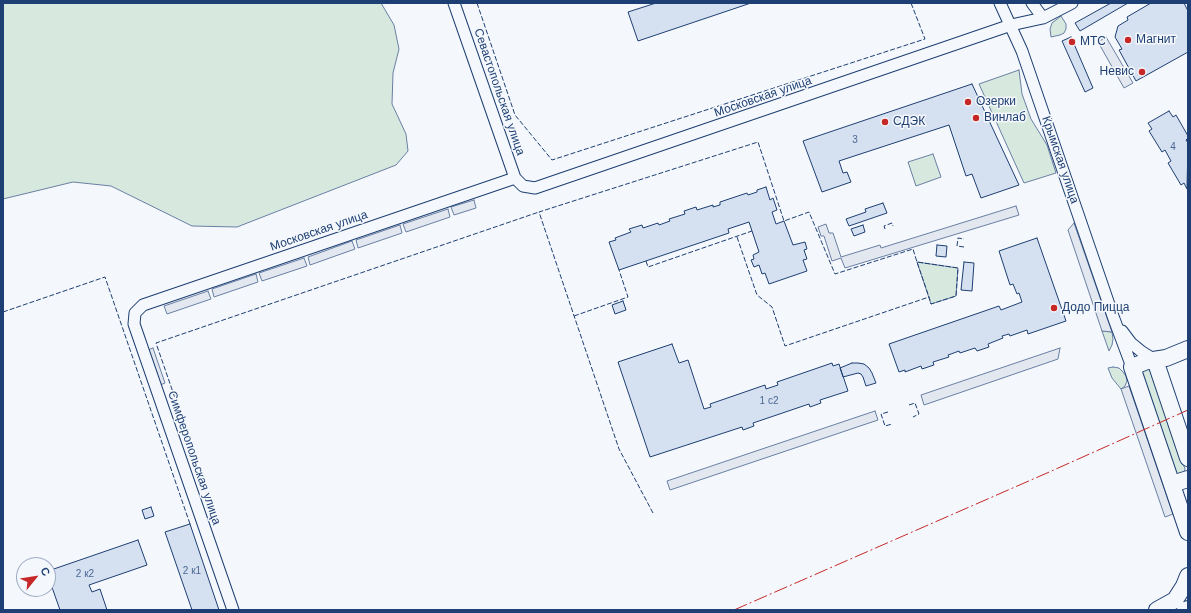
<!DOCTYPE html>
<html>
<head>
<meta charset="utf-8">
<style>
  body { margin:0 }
  #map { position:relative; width:1191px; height:613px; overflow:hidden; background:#f4f7fb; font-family:Helvetica,sans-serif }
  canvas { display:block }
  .frame { position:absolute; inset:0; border:4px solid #1d3f73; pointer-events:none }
  .north { position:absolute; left:16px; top:557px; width:40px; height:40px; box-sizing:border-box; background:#f4f7fb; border:1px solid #9eadc5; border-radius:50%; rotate:60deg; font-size:11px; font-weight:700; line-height:16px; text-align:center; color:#1d3f73 }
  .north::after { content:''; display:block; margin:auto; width:14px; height:18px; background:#c62828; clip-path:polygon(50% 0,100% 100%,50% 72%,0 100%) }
</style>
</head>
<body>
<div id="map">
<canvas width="1191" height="613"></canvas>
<div class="frame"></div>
<div class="north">С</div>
</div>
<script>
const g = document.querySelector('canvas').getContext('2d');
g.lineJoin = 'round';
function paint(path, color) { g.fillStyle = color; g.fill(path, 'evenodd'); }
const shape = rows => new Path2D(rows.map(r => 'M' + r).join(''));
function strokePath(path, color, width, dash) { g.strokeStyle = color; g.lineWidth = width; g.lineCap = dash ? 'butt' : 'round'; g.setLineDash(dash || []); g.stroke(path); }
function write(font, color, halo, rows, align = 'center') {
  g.font = font + ' Helvetica,sans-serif'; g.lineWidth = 3; g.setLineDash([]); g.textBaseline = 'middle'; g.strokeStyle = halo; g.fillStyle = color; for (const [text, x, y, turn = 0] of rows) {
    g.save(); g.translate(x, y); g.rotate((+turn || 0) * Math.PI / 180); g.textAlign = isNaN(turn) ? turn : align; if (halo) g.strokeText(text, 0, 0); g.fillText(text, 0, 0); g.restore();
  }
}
const green = shape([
  [3,3,381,3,394,25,399,49,393,73,392,104,406,134,408,151,396,165,237,227,192,226,111,186,73,182,3,199,3,3],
  [1061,16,1066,24,1066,29,1064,33,1060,35,1051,37,1050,29,1052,23,1061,16],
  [1019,70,1022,94,1031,119,1047,145,1056,173,1024,183,979,84,1019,70],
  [933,154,941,177,916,186,908,162,933,154],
  [917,262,958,268,956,296,931,304,917,262],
  [1102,331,1112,332,1113,339,1112,345,1109,351,1102,331],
  [1113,367,1119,368,1123,372,1126,376,1127,381,1125,386,1121,389,1112,378,1108,368,1113,367],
  [1149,368,1185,469,1184,473,1179,475,1176,472,1142,373,1142,370,1149,368]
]);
paint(green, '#d7e8df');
strokePath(green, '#687fa3', 1);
const parking = shape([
  [1106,37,1133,83,1124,88,1098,42,1106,37],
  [474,200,476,208,454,215,451,207,474,200],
  [1016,206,1019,215,845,268,841,258,832,261,824,236,821,236,818,227,826,224,829,233,833,233,841,257,880,245,881,248,1016,206],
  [448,209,450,217,406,232,403,224,448,209],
  [1074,223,1112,332,1102,331,1068,230,1074,223],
  [400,225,402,233,358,248,356,240,400,225],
  [352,241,355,249,310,265,308,257,352,241],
  [304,258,307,266,262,281,259,273,304,258],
  [256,274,258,282,214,297,212,289,256,274],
  [208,291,211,299,167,314,164,306,208,291],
  [153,348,165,383,160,385,148,350,153,348],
  [1060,348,1058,359,924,405,921,395,1060,348],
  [1129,386,1173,514,1165,517,1121,389,1129,386],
  [875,411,878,420,670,490,667,481,875,411]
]);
paint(parking, '#e3e8f0');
strokePath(parking, '#687fa3', 1);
const building = shape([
  [656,3,751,3,638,41,628,12,656,3],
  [1111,3,1128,3,1080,31,1075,23,1111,3],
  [1151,3,1184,3,1188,11,1188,52,1136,81,1119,50,1122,49,1115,37,1118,26,1128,20,1127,17,1151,3],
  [1071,37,1093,88,1085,92,1062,41,1071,37],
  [972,84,1019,185,981,198,972,174,966,176,949,125,839,161,843,173,847,172,851,182,822,192,803,141,972,84],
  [1169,111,1173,117,1176,115,1188,136,1188,138,1186,140,1188,143,1187,189,1184,183,1181,185,1168,163,1171,161,1165,150,1162,152,1149,131,1152,129,1148,123,1169,111],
  [766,187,770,200,773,198,777,210,772,212,776,224,784,221,793,245,805,242,807,249,804,250,807,259,803,260,807,271,769,284,765,273,762,274,759,265,754,267,751,260,754,259,753,255,759,252,749,222,728,229,729,233,619,270,609,242,616,240,615,238,631,232,629,229,642,225,643,228,658,223,659,225,670,221,669,219,685,214,684,211,696,207,697,210,713,205,713,207,720,205,720,202,747,193,748,195,757,192,757,190,766,187],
  [883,203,887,213,849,226,846,219,866,212,865,209,883,203],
  [863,225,865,232,854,236,851,229,863,225],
  [1037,238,1066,321,1028,334,1027,330,1010,336,1009,334,1002,336,1003,338,988,344,989,347,977,351,975,348,960,353,959,351,951,354,948,355,949,357,933,362,934,365,922,369,921,366,905,372,905,370,899,372,889,344,999,306,1001,310,1022,302,1019,293,1017,294,1013,284,1010,285,999,251,1037,238],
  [937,245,947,246,946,257,936,256,937,245],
  [964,262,974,263,972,291,961,290,964,262],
  [623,301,626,310,615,314,612,305,623,301],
  [672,344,679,363,688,360,704,409,711,407,710,404,765,385,766,389,778,385,777,382,832,363,833,366,839,364,848,391,820,400,821,403,810,407,809,404,753,423,754,426,743,430,742,427,650,457,618,362,672,344],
  [852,363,858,363,864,364,869,368,872,373,876,383,866,386,863,377,861,374,858,373,843,377,840,368,852,363],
  [151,507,154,516,145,519,142,510,151,507],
  [190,524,219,610,192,610,165,532,190,524],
  [138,540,147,565,89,585,92,592,100,589,107,610,60,610,48,576,48,571,138,540]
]);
paint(building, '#d5e0f0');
strokePath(building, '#1d3f73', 1);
const street = shape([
  [454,3,515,178,523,186,535,188,1011,25,1043,18,1072,3],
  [1000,3,1022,51,1114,319,1132,367],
  [1032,3,1043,18],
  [1122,331,1131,343,1142,352,1155,360],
  [233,610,134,324,135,313,143,305,515,178]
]);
const secondary = shape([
  [1188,349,1166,358,1147,361,1132,367,1188,532],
  [1155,360,1188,458],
  [1172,484,1188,479],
  [1157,610,1175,600,1184,586,1188,576],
  [1185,610,1188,609]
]);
strokePath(street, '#1d3f73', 13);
strokePath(secondary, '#1d3f73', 18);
strokePath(street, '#f4f7fb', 11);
strokePath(secondary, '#f4f7fb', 16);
strokePath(shape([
  [477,3,515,115,552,160,925,39,911,3],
  [885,229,884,226,892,223,893,226],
  [737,237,757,295,772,307,785,346,929,297],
  [964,247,957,246,958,238,964,239],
  [646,261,648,267,752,231],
  [3,312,105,277,190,524],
  [574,316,628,297,619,270],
  [909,405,915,403,919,414,913,417],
  [888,412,881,414,885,426,892,424],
  [186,430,156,343,539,212],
  [653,513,619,449,539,212,758,142,784,221,809,212,835,274,913,249,917,262,929,297,931,304,956,296,958,268,917,262]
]), '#1d3f73', 1, [5, 2]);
strokePath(shape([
  [734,610,1047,473,1188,410]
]), '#c62828', 1, [14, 3, 2, 3]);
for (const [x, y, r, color] of [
  [1128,40,4,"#c62828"],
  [1072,42,4,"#c62828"],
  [1142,72,4,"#c62828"],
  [968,102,4,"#c62828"],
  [976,118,4,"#c62828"],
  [885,122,4,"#c62828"],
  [1054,308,4,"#c62828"]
]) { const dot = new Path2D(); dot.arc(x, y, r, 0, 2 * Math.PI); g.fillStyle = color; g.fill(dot); strokePath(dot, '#f4f7fb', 1.5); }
write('10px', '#4b6792', null, [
  ["3",855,140],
  ["4",1173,147],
  ["1 с2",769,401],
  ["2 к1",192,571],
  ["2 к2",85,574]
]);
write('12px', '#1d3f73', '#f4f7fb', [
  ["Магнит",1136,40],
  ["МТС",1080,42],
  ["Невис",1134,72,"right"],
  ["Озерки",976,102],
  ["Винлаб",984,118],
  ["СДЭК",893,122],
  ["Додо Пицца",1062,308]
], 'left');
write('12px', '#1d3f73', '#f4f7fb', [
  ["Севастопольская улица",499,92,71],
  ["Московская улица",763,97,-19],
  ["Крымская улица",1060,160,71],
  ["Московская улица",319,231,-19],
  ["Симферопольская улица",194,458,71]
]);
</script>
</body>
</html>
